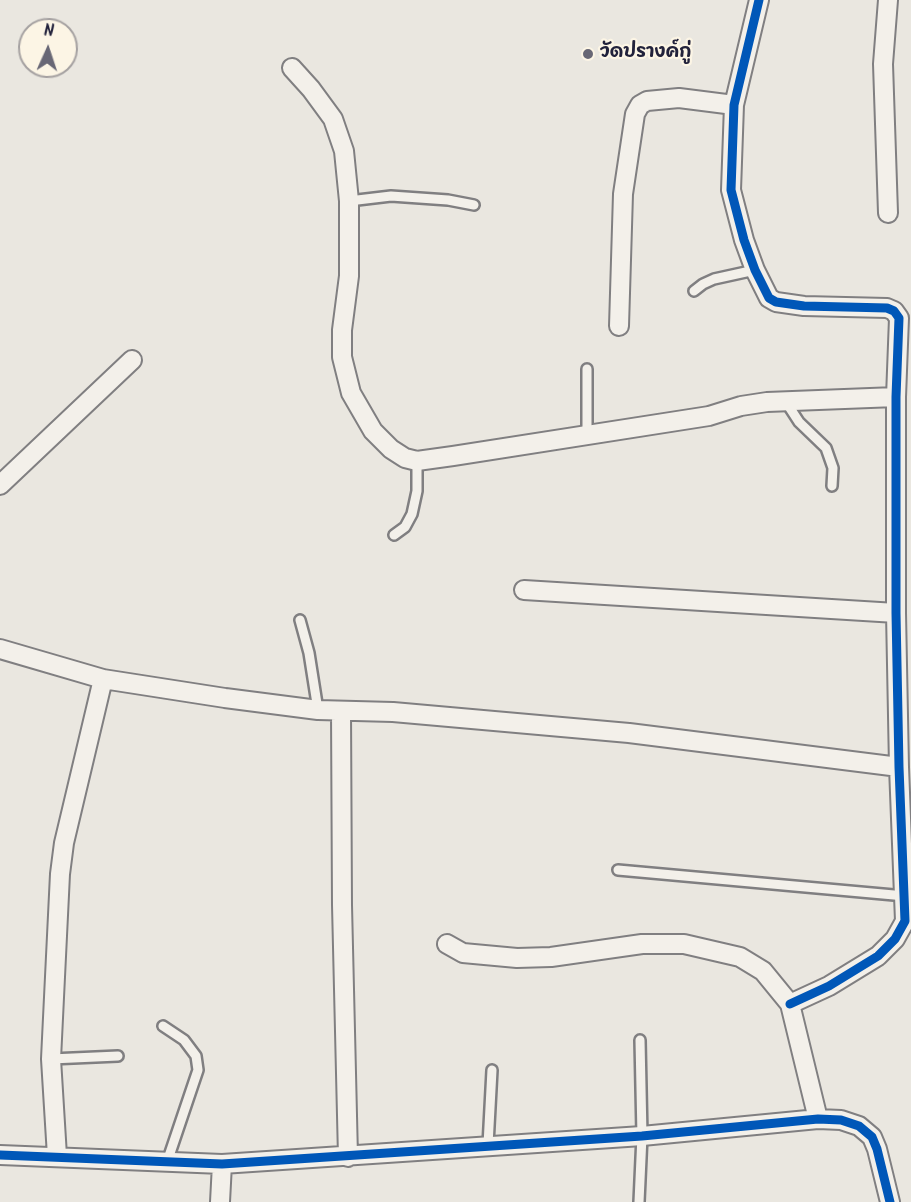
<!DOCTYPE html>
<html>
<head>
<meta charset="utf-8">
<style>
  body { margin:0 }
  #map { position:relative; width:911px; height:1202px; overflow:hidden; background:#eae7e0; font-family:Kalam,sans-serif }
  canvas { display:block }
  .north { position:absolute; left:18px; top:18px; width:60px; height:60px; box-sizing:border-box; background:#fcf5e5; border:2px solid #a5a1a1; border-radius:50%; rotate:3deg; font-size:16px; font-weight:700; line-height:24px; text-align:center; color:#22223b }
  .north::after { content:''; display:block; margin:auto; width:21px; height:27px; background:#686775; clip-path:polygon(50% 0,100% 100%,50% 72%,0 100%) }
</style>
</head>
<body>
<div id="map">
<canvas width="911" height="1202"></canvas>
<div class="north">N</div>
</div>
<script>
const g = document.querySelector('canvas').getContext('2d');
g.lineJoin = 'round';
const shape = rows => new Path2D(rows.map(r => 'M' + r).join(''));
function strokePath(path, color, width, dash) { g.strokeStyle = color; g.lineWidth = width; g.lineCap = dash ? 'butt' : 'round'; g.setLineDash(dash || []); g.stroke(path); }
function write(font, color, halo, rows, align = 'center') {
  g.font = font + ' Kalam,"Playpen Sans Thai",sans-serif'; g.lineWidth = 4.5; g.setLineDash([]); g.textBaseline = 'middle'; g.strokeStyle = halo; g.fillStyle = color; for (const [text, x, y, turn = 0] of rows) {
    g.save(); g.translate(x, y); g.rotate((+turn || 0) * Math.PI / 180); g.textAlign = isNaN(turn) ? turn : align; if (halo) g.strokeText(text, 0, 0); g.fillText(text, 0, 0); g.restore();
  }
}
const service = shape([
  [349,201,391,196,448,200,474,205],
  [694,291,703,284,714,279,755,270],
  [587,369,587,435],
  [786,402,799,422,826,448,833,468,832,486],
  [394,535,405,527,412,514,417,491,417,461],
  [300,620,309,653,318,710],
  [618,870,905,896],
  [163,1026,184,1040,196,1056,198,1070,167,1162],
  [51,1059,118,1056],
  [488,1145,492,1070],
  [639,1202,642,1136,640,1040]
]);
const minor = shape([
  [759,0,734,105,731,190,744,240,755,270,769,298,776,302,804,306,887,308,894,311,899,318,896,397,896,613,899,767,905,921,895,939,878,956,829,986,790,1004],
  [888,0,883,64,888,213],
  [292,68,311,89,333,119,344,151,349,201,349,276,342,330,342,357,351,393,373,431,391,449,405,458,417,461,453,456,709,416,741,406,767,402,896,397],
  [619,326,623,194,635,114,640,105,647,101,679,98,734,105],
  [0,485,132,360],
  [524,590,896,613],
  [0,649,103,679,225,698,318,710,393,712,629,733,899,767],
  [341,711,342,905,348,1157],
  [447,944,463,953,517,958,551,957,642,944,684,944,740,957,763,971,790,1004,818,1119],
  [0,1155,222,1164,642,1136,818,1119,841,1120,859,1126,872,1137,877,1149,890,1202],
  [57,1156,51,1059,60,874,64,843,103,679],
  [220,1202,222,1164]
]);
strokePath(service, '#807f81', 14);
strokePath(minor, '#807f81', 22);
strokePath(service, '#f3f0ea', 9);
strokePath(minor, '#f3f0ea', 18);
strokePath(shape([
  [759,0,734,105,731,190,744,240,755,270,769,298,776,302,804,306,887,308,894,311,899,318,896,397,896,613,899,767,905,921,895,939,878,956,829,986,790,1004],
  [0,1155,222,1164,642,1136,818,1119,841,1120,859,1126,872,1137,877,1149,890,1202]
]), '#0057b8', 9);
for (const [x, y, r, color] of [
  [588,54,6,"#686775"]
]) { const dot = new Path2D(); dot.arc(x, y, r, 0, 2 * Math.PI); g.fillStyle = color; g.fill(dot); strokePath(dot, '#fcf5e5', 2); }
write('bold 18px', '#22223b', '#fcf5e5', [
  ["วัดปรางค์กู่",600,54]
], 'left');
</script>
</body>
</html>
